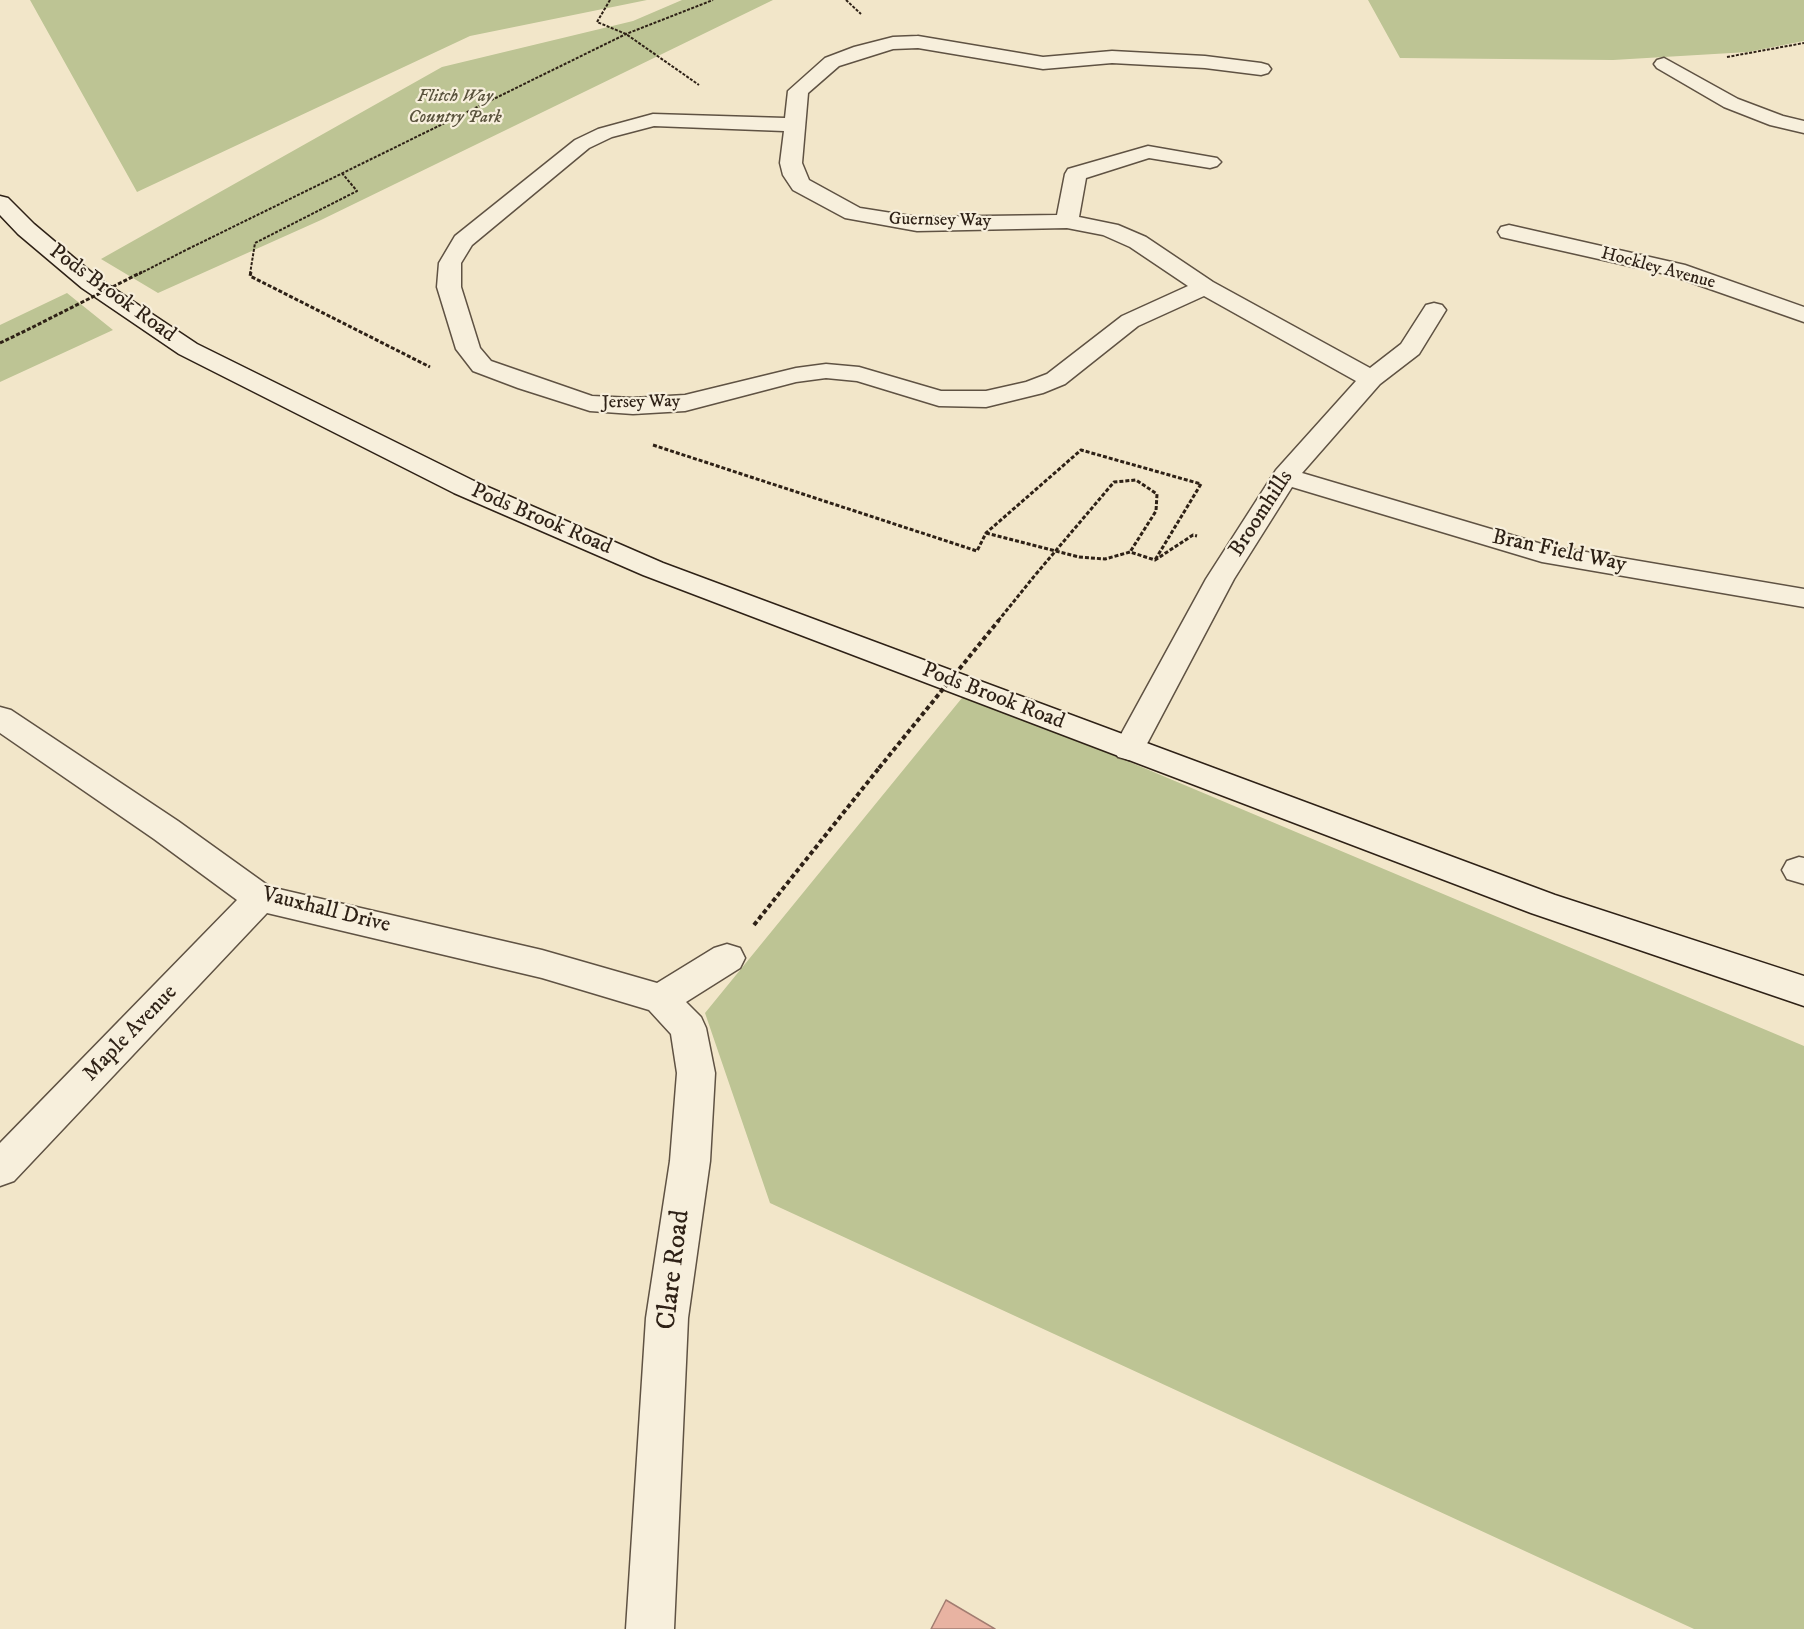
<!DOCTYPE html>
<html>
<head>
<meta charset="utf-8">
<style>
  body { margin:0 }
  canvas { display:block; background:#f2e6c9 }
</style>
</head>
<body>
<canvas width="1804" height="1629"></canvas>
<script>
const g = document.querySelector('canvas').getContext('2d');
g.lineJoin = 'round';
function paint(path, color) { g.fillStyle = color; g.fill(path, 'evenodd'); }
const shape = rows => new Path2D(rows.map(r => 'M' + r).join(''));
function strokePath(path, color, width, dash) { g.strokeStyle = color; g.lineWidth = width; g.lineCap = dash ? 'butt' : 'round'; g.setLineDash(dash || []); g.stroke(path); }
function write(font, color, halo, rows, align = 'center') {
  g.font = font + ' "IM FELL DW Pica",serif'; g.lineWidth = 4.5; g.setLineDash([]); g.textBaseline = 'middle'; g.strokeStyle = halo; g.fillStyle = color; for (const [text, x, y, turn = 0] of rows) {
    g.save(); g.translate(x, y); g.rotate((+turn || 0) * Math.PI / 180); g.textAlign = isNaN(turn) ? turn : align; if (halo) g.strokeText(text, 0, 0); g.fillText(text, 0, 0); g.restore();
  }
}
paint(shape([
  [30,0,647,0,470,36,137,192],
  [682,0,773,0,321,220,158,293,101,259,442,67,633,21],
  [1368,0,1804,0,1804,41,1748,52,1613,60,1400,58],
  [67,293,113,330,0,382,0,325],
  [966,693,1804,1046,1804,1629,1694,1629,770,1203,705,1013]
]), '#bdc494');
const building = shape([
  [946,1600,995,1629,931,1629,946,1600]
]);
paint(building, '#e8b3a2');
strokePath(building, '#a27d71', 1.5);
const minor = shape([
  [918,36,1043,57,1112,51,1205,56,1261,63,1268,65,1271,69,1268,73,1261,75,1205,68,1112,63,1043,69,918,48,893,49,839,66,808,93,802,163,809,180,860,208,917,217,1057,215,1065,174,1068,169,1148,146,1217,158,1221,162,1217,166,1210,168,1149,158,1086,178,1079,217,1118,225,1146,237,1213,282,1370,368,1401,344,1426,305,1434,303,1442,305,1446,310,1419,354,1380,384,1302,473,1545,545,1804,589,1804,607,1542,562,1292,487,1234,579,1140,757,1129,760,1118,757,1113,749,1206,579,1276,470,1356,381,1204,296,1138,326,1065,384,1043,393,986,407,939,406,857,381,826,378,796,382,685,411,633,414,590,411,518,388,473,371,456,349,437,287,439,263,455,236,575,140,598,129,653,114,785,118,788,91,825,58,854,47,893,37,918,36],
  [654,126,784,131,780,163,783,175,793,190,845,218,917,231,1067,228,1103,235,1130,247,1188,286,1122,316,1047,374,1026,382,986,391,941,391,859,367,826,364,796,368,685,395,633,398,592,396,491,361,480,348,461,287,461,263,472,245,589,148,612,137,654,126],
  [1664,58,1738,99,1783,116,1804,121,1804,133,1770,125,1724,107,1657,68,1654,64,1657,60,1664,58],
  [1509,225,1685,265,1804,307,1804,322,1670,275,1501,237,1498,232,1501,227,1509,225],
  [0,707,11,710,178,821,270,887,542,950,657,983,714,948,727,944,740,948,745,958,740,968,686,1002,701,1017,706,1028,715,1073,710,1161,688,1318,674,1629,626,1629,646,1318,670,1161,677,1073,671,1034,649,1010,542,978,267,913,14,1181,0,1186,0,1143,237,900,154,839,0,733,0,707],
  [1799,857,1804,858,1804,884,1787,879,1782,870,1787,861,1799,857]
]);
const secondary = shape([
  [0,196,8,198,34,224,98,278,197,344,474,481,663,563,1555,895,1804,976,1804,1006,1531,913,643,575,454,493,179,354,82,288,18,234,0,215,0,196]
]);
strokePath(minor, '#5f5243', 3);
strokePath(secondary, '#2e2116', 3);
strokePath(shape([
  [610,0,597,22,626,34,699,85],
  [846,0,861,14],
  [1727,57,1804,43],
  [188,249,626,34,713,0],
  [250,274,255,243,357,191,341,172]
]), '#2e2116', 2, [3, 1.5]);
strokePath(shape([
  [251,272,250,276,430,367],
  [0,343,27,330],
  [653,445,977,551,986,533,1081,450,1201,484,1155,560],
  [986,533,1079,557,1105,559,1130,552,1155,560,1193,535,1197,536],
  [1036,574,1114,482,1136,480,1157,494,1156,511,1130,552]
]), '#2e2116', 3, [4, 2]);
strokePath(shape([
  [754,925,879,768]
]), '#2e2116', 4, [4.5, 3]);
paint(minor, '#f7efdc');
paint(secondary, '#f7efdc');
strokePath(shape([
  [139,274,188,249]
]), '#2e2116', 2, [3, 1.5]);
strokePath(shape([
  [27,330,142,272],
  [998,621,1036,574]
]), '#2e2116', 3, [4, 2]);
strokePath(shape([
  [879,768,999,620]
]), '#2e2116', 4, [4.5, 3]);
write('italic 18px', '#59523c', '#f7efdc', [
  ["Flitch Way",455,97],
  ["Country Park",455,118]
]);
write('18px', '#2e2116', '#f7efdc', [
  ["Guernsey Way",940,221,1],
  ["Hockley Avenue",1658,269,15],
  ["Jersey Way",641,403,-1]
]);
write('22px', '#2e2116', '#f7efdc', [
  ["Pods Brook Road",112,294,36],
  ["Broomhills",1262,514,-57],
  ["Pods Brook Road",541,520,23],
  ["Bran Field Way",1559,552,12],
  ["Pods Brook Road",993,697,21],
  ["Vauxhall Drive",326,911,14],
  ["Maple Avenue",131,1034,-46]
]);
write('27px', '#2e2116', '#f7efdc', [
  ["Clare Road",675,1270,-83]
]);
</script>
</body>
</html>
